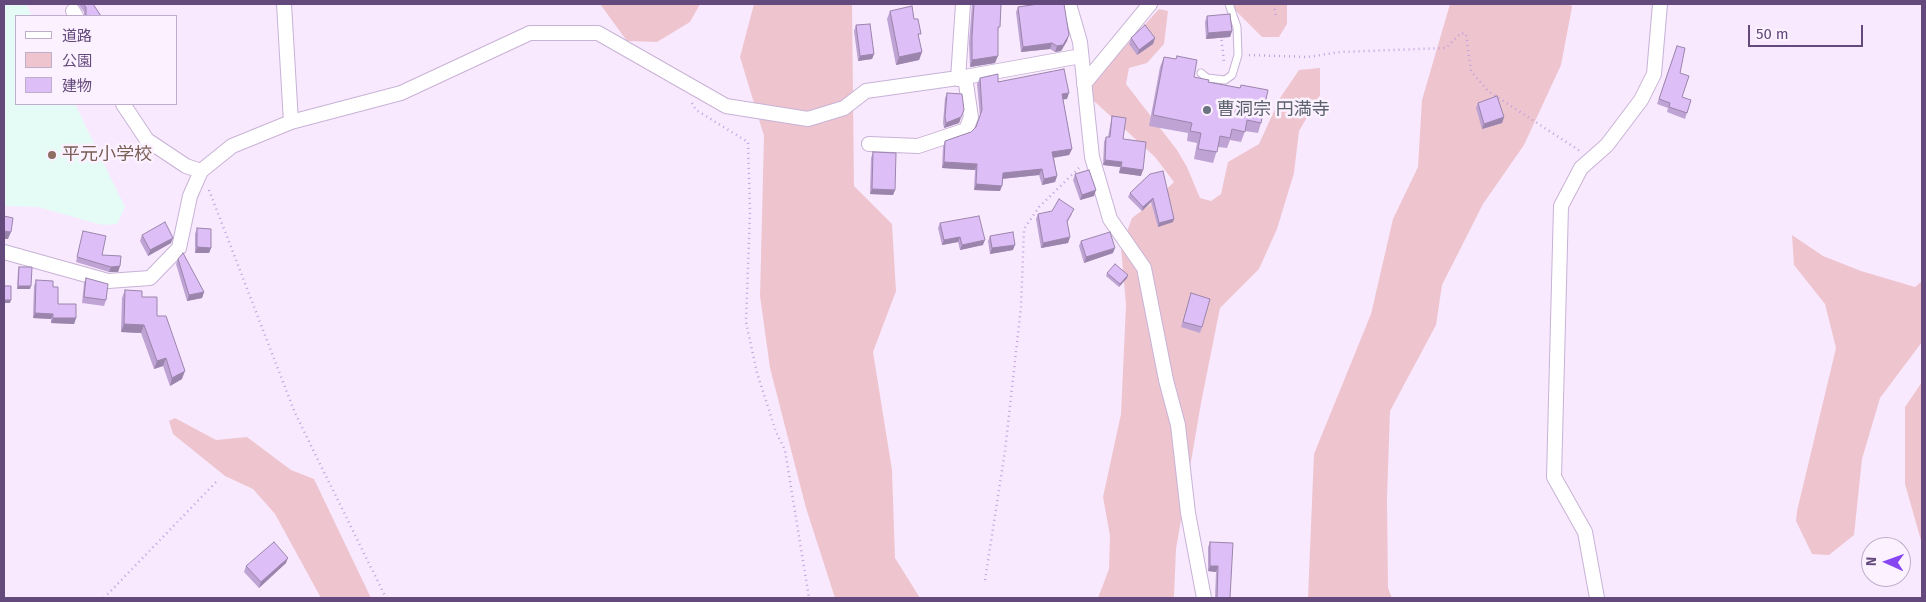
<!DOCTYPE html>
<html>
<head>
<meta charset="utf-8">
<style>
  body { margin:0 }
  #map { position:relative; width:1926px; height:602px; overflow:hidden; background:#f9e9fe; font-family:"Fira Sans","Noto Sans JP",sans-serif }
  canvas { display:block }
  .frame { position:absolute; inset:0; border:5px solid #63497c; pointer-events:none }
  .legend { position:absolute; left:15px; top:15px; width:162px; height:90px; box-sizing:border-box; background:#fcf1ff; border:1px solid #bfaecb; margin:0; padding:6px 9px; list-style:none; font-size:15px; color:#63497c }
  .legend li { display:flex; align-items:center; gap:10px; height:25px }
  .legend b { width:25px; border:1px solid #bfaecb }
  .north { position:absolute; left:1861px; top:537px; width:50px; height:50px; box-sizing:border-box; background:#fcf1ff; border:1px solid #bfaecb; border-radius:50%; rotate:272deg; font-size:14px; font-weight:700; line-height:20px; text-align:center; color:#63497c }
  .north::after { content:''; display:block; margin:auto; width:18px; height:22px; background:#8745f1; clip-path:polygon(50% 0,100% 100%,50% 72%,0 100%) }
  .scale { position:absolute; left:1748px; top:25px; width:115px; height:22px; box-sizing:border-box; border:2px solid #63497c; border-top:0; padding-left:6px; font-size:15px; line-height:18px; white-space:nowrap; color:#63497c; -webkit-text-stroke:4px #fcf1ff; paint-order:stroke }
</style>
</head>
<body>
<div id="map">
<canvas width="1926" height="602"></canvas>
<div class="frame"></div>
<ul class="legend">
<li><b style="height:6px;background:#fff"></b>道路</li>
<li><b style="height:14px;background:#eec5cf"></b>公園</li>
<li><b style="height:14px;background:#ddbef6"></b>建物</li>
</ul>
<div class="north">N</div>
<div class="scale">50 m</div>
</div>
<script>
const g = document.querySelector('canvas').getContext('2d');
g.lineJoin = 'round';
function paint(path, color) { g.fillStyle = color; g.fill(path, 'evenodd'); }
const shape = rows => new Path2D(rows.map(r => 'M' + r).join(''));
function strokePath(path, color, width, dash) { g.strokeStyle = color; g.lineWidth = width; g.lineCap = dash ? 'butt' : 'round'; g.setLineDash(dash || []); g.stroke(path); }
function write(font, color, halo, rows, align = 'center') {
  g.font = font + ' "Fira Sans","Noto Sans JP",sans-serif'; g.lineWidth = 5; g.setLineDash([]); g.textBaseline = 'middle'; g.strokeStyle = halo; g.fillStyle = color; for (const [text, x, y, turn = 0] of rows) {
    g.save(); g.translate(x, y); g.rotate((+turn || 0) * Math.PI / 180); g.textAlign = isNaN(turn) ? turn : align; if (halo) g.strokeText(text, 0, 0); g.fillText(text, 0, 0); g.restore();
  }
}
paint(shape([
  [4,4,26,4,32,16,16,16,16,104,75,104,125,207,117,224,102,225,38,207,4,206]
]), '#e5fbf6');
paint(shape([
  [600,4,700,4,690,22,657,42,627,41],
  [754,4,852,4,854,186,892,224,896,291,873,352,892,470,895,558,920,598,835,598,806,508,770,368,760,296,764,136,740,57],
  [1229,4,1287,4,1287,24,1279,37,1262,37],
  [1450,4,1571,4,1572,7,1561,65,1524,145,1483,204,1442,285,1436,325,1390,411,1387,498,1388,588,1392,598,1308,598,1314,454,1371,314,1393,219,1418,167,1422,100],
  [1159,9,1168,11,1164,44,1147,63,1129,68,1126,84,1177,150,1187,167,1200,198,1211,201,1221,194,1228,162,1259,144,1280,98,1299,70,1320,68,1320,95,1299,131,1294,173,1277,229,1259,269,1220,308,1201,403,1176,549,1174,596,1173,598,1098,598,1109,569,1110,536,1103,497,1121,414,1126,305,1121,247,1132,218,1152,203,1174,182,1155,157,1094,101,1091,84],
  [1792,235,1823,256,1861,271,1915,287,1922,281,1922,342,1880,398,1862,459,1854,535,1829,555,1812,554,1796,521,1797,511,1836,348,1825,304,1794,265],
  [1922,382,1922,544,1905,484,1905,407],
  [175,418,216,440,247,437,291,470,314,479,371,598,321,598,275,514,253,489,225,476,173,434,169,421]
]), '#eec5cf');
const service = shape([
  [1201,73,1207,78,1225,80,1232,75,1238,55,1237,27,1229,4]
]);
const minor = shape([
  [284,4,291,122],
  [1069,4,1080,42,1092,157,1110,219,1144,268,1166,380,1178,425,1188,513,1204,598],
  [73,11,76,16],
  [958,79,963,4],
  [1084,84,1150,4],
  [123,104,147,140,186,166,201,171],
  [869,144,918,146,966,130,971,117,965,77],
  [4,252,108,281,150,278,179,248,190,196,201,171,232,146,291,122,401,93,530,33,598,33,726,106,808,119,844,108,866,91,965,77,1081,56],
  [1597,598,1585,532,1554,477,1561,206,1581,168,1607,145,1641,100,1654,74,1660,4]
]);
strokePath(service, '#c8b2d6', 9);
strokePath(minor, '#c8b2d6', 16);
strokePath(shape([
  [1274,4,1276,17],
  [1221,35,1224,62],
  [1249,55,1308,57,1340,52,1446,48,1461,33,1466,34,1471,71,1488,91,1580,151],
  [692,103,696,110,748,142,750,212,746,322,757,373,776,432,785,450,809,598],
  [209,190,295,413,386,598],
  [985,580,1005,451,1021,307,1024,229,1039,207,1079,168],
  [104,598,218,480]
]), '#c1a0dc', 2.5, [1, 4]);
strokePath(service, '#fff', 7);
strokePath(minor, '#fff', 14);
paint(shape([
  [78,4,93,4,101,16,84,16,84,12],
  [972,4,1001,4,998,33,995,63,970,67,969,43],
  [1035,4,1064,4,1067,41,1061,51,1055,52,1050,49,1021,52,1016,12,1018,7,1035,5],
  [890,11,914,19,922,52,919,60,896,65,887,19],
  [1207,16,1232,31,1230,37,1206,39,1205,22],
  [856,25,874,54,872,59,858,61,854,31],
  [1131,38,1155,38,1153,44,1137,55,1129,44],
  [1677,46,1682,97,1691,100,1685,119,1667,112,1668,108,1657,104],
  [1177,56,1194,77,1208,82,1240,88,1241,85,1261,123,1258,133,1245,131,1241,142,1230,140,1227,148,1218,147,1213,163,1194,159,1197,143,1187,141,1188,133,1149,126,1160,67,1164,57,1176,59],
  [980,78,1067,99,1063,99,1072,149,1069,155,1054,158,1057,176,1055,182,1042,185,1039,175,1002,179,1000,191,974,190,975,170,942,168,943,147,945,141,971,132,976,128,980,116,977,84],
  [947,93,964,110,959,123,944,128,943,123,945,98],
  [1478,103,1504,117,1502,123,1482,129,1476,108],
  [1112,116,1123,139,1141,176,1119,173,1120,167,1103,165,1104,142,1106,137,1108,137,1111,121],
  [873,152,895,190,893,195,870,194,871,158],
  [1075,174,1094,196,1080,200,1073,180],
  [1150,174,1173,222,1158,227,1151,202,1142,211,1128,197,1130,193],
  [1038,214,1072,214,1067,223,1070,237,1068,243,1041,248,1036,219],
  [940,223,983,245,960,250,958,242,942,245,938,228],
  [197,228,211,248,209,253,195,253,195,234],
  [83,231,102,255,120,266,118,272,109,272,76,262],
  [142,235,171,243,148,256,140,241],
  [990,236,1013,250,990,254,988,241],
  [1081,241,1113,253,1084,263,1079,246],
  [178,259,204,292,202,298,187,301,176,264],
  [19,267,30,289,17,289,18,270],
  [1107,273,1127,278,1119,287,1106,276],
  [86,278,106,300,104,306,82,303,84,283],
  [36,280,53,287,58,304,76,318,74,324,51,323,51,319,33,318,34,286],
  [125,290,142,297,157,316,182,379,170,386,163,366,154,369,141,333,121,332,122,298],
  [1191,293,1202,327,1200,333,1181,327],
  [1210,542,1230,598,1215,598,1216,572,1208,571,1208,547],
  [286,563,259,588,244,572,246,566]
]), '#bea3d4');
paint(shape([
  [1232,31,1230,37,1206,39,1208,33],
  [1069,35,1067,41,1061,51,1055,52,1057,46],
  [1155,38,1153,44,1137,55,1139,50],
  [1052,43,1050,49,1021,52,1023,47],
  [922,52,919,60,896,65,899,57],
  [874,54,872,59,858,61,860,56],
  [998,56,995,63,970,67,972,60],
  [1069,93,1067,99,1060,100,1062,94],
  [961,117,959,123,944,128,946,123],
  [1504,117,1502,123,1482,129,1484,124],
  [1072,149,1069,155,1050,158,1052,152],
  [1105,160,1122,162,1120,167,1103,165],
  [944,162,977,164,975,170,942,168],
  [1121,167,1143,170,1141,176,1119,173],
  [1042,169,1039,175,1000,179,1003,173],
  [1057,176,1055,182,1042,185,1044,179],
  [976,184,1002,186,1000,191,974,190],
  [872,189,895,190,893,195,870,194],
  [1096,190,1094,196,1080,200,1082,195],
  [1153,198,1151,202,1142,211,1143,207],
  [1174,219,1173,222,1158,227,1159,223],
  [4,231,11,232,8,239,4,239],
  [960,237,958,242,942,245,944,240],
  [1070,237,1068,243,1041,248,1043,243],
  [173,238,171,243,148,256,150,250],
  [985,240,983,245,960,250,962,245],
  [1015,245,1013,250,990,254,992,248],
  [197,247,211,248,209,253,195,253],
  [1115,248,1113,253,1084,263,1086,257],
  [120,266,118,272,109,272,111,267],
  [1128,275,1127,278,1119,287,1120,284],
  [18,286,31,286,30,289,17,289],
  [204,292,202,298,187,301,189,295],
  [4,300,11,300,10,303,4,303],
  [35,313,53,314,51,319,33,318],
  [53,318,76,318,74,324,51,323],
  [124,324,144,325,141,333,121,332],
  [166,358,163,366,154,369,157,361],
  [185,371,182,379,170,386,172,378],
  [288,558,286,563,259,588,261,582],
  [1210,566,1218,566,1216,572,1208,571]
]), '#9b85ac');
const building = shape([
  [83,4,93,4,101,16,86,16,86,7,83,4],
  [974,4,1001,4,1000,27,998,27,998,56,972,60,972,36,974,4],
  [1038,4,1064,4,1069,35,1063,45,1057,46,1052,43,1023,47,1018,7,1038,4],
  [912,6,914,19,918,19,921,34,918,34,922,52,899,57,890,11,912,6],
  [1230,14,1232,31,1208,33,1207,16,1230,14],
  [870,24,874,54,860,56,856,25,870,24],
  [1145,25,1155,38,1139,50,1131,38,1145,25],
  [1677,46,1685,48,1680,73,1689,76,1682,97,1691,100,1687,113,1669,107,1670,103,1659,99,1677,46],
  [1177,56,1197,60,1194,77,1209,80,1208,82,1240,88,1241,85,1268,90,1261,123,1247,120,1245,132,1232,129,1230,138,1220,136,1217,152,1198,149,1201,133,1190,131,1192,123,1153,115,1164,57,1176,59,1177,56],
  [1064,69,1069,93,1062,94,1072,149,1052,152,1057,176,1044,179,1042,169,1003,173,1002,186,976,184,977,164,944,162,945,141,971,132,976,127,982,110,980,78,998,74,998,82,1064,69],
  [947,93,962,94,964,110,961,117,946,123,945,117,947,93],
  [1497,96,1504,117,1484,124,1478,103,1497,96],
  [1112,116,1126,118,1123,139,1146,142,1143,170,1121,167,1122,162,1105,160,1106,137,1110,137,1112,116],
  [873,152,896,153,895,190,872,189,873,152],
  [1089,170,1096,190,1082,195,1075,174,1089,170],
  [1163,171,1174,219,1159,223,1153,198,1143,207,1130,193,1150,174,1163,171],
  [1059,199,1074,209,1067,221,1070,237,1043,243,1038,214,1052,211,1059,199],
  [4,216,13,218,11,232,4,231,4,216],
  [979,216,985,240,962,245,960,237,944,240,940,223,979,216],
  [165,222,173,238,150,250,142,235,165,222],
  [197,228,211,229,211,248,197,247,197,228],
  [83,231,106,236,102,255,121,256,120,266,111,267,77,257,83,231],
  [1013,232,1015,245,992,248,990,236,1013,232],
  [1110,232,1115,248,1086,257,1081,241,1110,232],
  [183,253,204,292,189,295,178,259,183,253],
  [1115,264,1128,275,1120,284,1107,273,1115,264],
  [19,267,32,267,31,286,18,286,19,267],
  [86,278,108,284,106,300,84,297,86,278],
  [36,280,53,281,53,287,58,287,58,304,76,304,76,318,53,318,53,314,35,313,36,280],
  [4,286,11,286,11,300,4,300,4,286],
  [125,290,142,291,142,297,157,297,157,316,166,316,185,371,172,378,166,358,157,361,144,325,124,324,125,290],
  [1191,293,1210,299,1202,327,1183,322,1191,293],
  [274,542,288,558,261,582,246,566,274,542],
  [1210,542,1233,543,1230,598,1217,598,1218,566,1210,566,1210,542]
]);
paint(building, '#ddbef6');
strokePath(building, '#9b85ac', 1);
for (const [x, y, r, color] of [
  [1207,110,5,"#6b7280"],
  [52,155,5,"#8d6e63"]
]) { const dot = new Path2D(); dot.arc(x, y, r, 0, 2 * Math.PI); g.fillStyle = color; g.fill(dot); strokePath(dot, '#fcf1ff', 2); }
write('18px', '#5b616d', '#fcf1ff', [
  ["曹洞宗 円満寺",1217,110]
], 'left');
write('18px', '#785e54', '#fcf1ff', [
  ["平元小学校",62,155]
], 'left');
</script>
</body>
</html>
